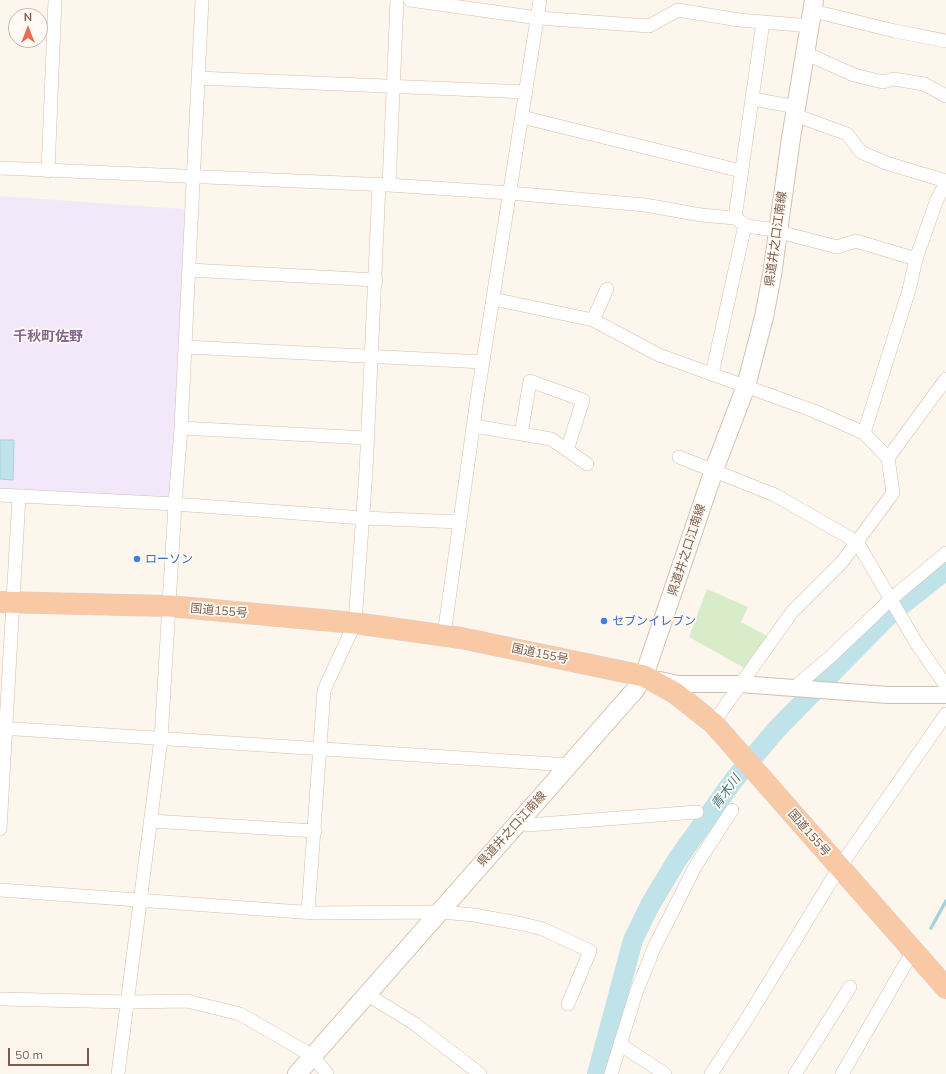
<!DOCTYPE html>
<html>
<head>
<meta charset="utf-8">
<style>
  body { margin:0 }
  #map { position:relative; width:946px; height:1074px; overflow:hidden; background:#fdf6ec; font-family:Mulish,sans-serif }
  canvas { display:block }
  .north { position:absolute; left:8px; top:8px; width:40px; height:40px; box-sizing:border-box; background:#fffaf3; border:1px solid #cabbb1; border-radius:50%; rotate:0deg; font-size:11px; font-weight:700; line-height:16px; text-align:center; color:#7a5c4d }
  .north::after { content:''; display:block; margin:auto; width:14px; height:18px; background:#e76f51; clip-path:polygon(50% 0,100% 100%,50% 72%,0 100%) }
  .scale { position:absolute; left:8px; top:1048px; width:81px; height:18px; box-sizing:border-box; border:2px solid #7a5c4d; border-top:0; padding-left:5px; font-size:12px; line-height:14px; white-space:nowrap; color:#7a5c4d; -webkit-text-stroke:3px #fffaf3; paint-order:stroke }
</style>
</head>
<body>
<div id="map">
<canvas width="946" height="1074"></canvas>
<div class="north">N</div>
<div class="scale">50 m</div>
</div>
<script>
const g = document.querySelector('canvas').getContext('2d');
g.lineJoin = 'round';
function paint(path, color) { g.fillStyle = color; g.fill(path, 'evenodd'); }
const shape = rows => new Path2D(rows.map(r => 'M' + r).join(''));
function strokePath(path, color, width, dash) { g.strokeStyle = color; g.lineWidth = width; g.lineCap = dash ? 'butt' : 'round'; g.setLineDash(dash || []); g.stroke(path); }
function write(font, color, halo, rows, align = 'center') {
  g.font = font + ' Mulish,"Noto Sans JP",sans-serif'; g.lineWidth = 3.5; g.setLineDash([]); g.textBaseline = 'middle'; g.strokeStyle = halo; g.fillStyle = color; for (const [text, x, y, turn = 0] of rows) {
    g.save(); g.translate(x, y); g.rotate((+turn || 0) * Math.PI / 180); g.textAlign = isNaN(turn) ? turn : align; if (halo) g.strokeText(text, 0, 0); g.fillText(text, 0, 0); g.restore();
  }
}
paint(shape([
  [0,196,183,209,189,216,171,501,0,491]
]), '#f3e8fa');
paint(shape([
  [707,589,748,607,741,622,771,638,746,669,689,637]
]), '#d8ecc9');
const water = shape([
  [0,440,14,440,13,480,0,479,0,440]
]);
paint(water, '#bfe3e8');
strokePath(water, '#a5d3da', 1);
strokePath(shape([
  [931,928,946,901]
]), '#a5d3da', 3.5);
strokePath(shape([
  [597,1074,633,940,650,905,677,860,733,781,776,730,889,615,946,570]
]), '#bfe3e8', 20);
const minor = shape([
  [410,0,538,18,649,26,678,10,739,20,811,26],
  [813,11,895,31,946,41],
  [807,54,854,75,883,82,894,79,924,84,946,96],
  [198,78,526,92],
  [752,99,797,107],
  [795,115,847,134,861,152,886,163,946,181],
  [522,117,741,171],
  [0,168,389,185,510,193,645,205,701,215,735,218,747,226,768,229,837,247,856,241,916,259],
  [48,171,55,0],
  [389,185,397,0],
  [735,218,763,22],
  [190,270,376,280],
  [493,299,593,320,659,355,814,411,864,433,888,458,893,493,842,562,792,612,713,723],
  [593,320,607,289],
  [186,347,483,362],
  [712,374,745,225],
  [474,426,551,439,587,464],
  [181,428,367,438],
  [864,433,909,290,916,259,936,202,946,182],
  [521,434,530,381,583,400,567,450],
  [679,457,775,495,857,542,917,644,946,686],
  [888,458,946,379],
  [0,495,175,504,363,518,460,522],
  [444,635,477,399,540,0],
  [794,688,830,657,891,599,946,553],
  [0,728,570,765],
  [151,821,315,831],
  [520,822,528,825,697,812],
  [0,829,19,496],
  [0,890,315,913,441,912,474,915,523,924,543,929,590,951,568,1004],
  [308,912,324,690,355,623,366,471,379,185],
  [368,995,415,1024,480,1074],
  [0,999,127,1002,187,1001,240,1014,313,1056,327,1074],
  [621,1045,665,1074],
  [118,1074,161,739,175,504,181,428,202,0],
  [611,1074,636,993,654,948,695,867,732,810],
  [711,1074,743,1025,839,868,946,714],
  [795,1074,850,987],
  [842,1074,913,951,918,954]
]);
const tertiary = shape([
  [660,680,678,684,740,684,888,695,946,695]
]);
const secondary = shape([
  [297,1074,635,690,644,676,714,470,746,386,764,317,772,275,791,138,814,0]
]);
const trunk = shape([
  [0,602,169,606,355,623,461,638,644,676,675,693,713,723,946,988]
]);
strokePath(minor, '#d1beb0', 14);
strokePath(tertiary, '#d1beb0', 18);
strokePath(secondary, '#d6c0b0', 20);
strokePath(trunk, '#dad1cd', 22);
strokePath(minor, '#fff', 13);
strokePath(tertiary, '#fff', 16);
strokePath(secondary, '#fff', 18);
strokePath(trunk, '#f9c8a4', 21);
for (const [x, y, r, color] of [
  [137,559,4,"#3f7fe0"],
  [604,621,4,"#3f7fe0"]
]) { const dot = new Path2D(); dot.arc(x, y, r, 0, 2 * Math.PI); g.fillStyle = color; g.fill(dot); strokePath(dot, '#fffaf3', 1.5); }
write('12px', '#7a5c4d', '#fffaf3', [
  ["県道井之口江南線",776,239,-82],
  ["県道井之口江南線",687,550,-72],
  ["国道155号",219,611,5],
  ["国道155号",540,654,12],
  ["県道井之口江南線",512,829,-48],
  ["国道155号",809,833,49]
]);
write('12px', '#366cbe', '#fffaf3', [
  ["ローソン",145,559],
  ["セブンイレブン",612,621]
], 'left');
write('italic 13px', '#437c86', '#fffaf3', [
  ["青木川",726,792,-53]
]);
write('bold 14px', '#846695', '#fffaf3', [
  ["千秋町佐野",48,337]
]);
</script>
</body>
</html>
